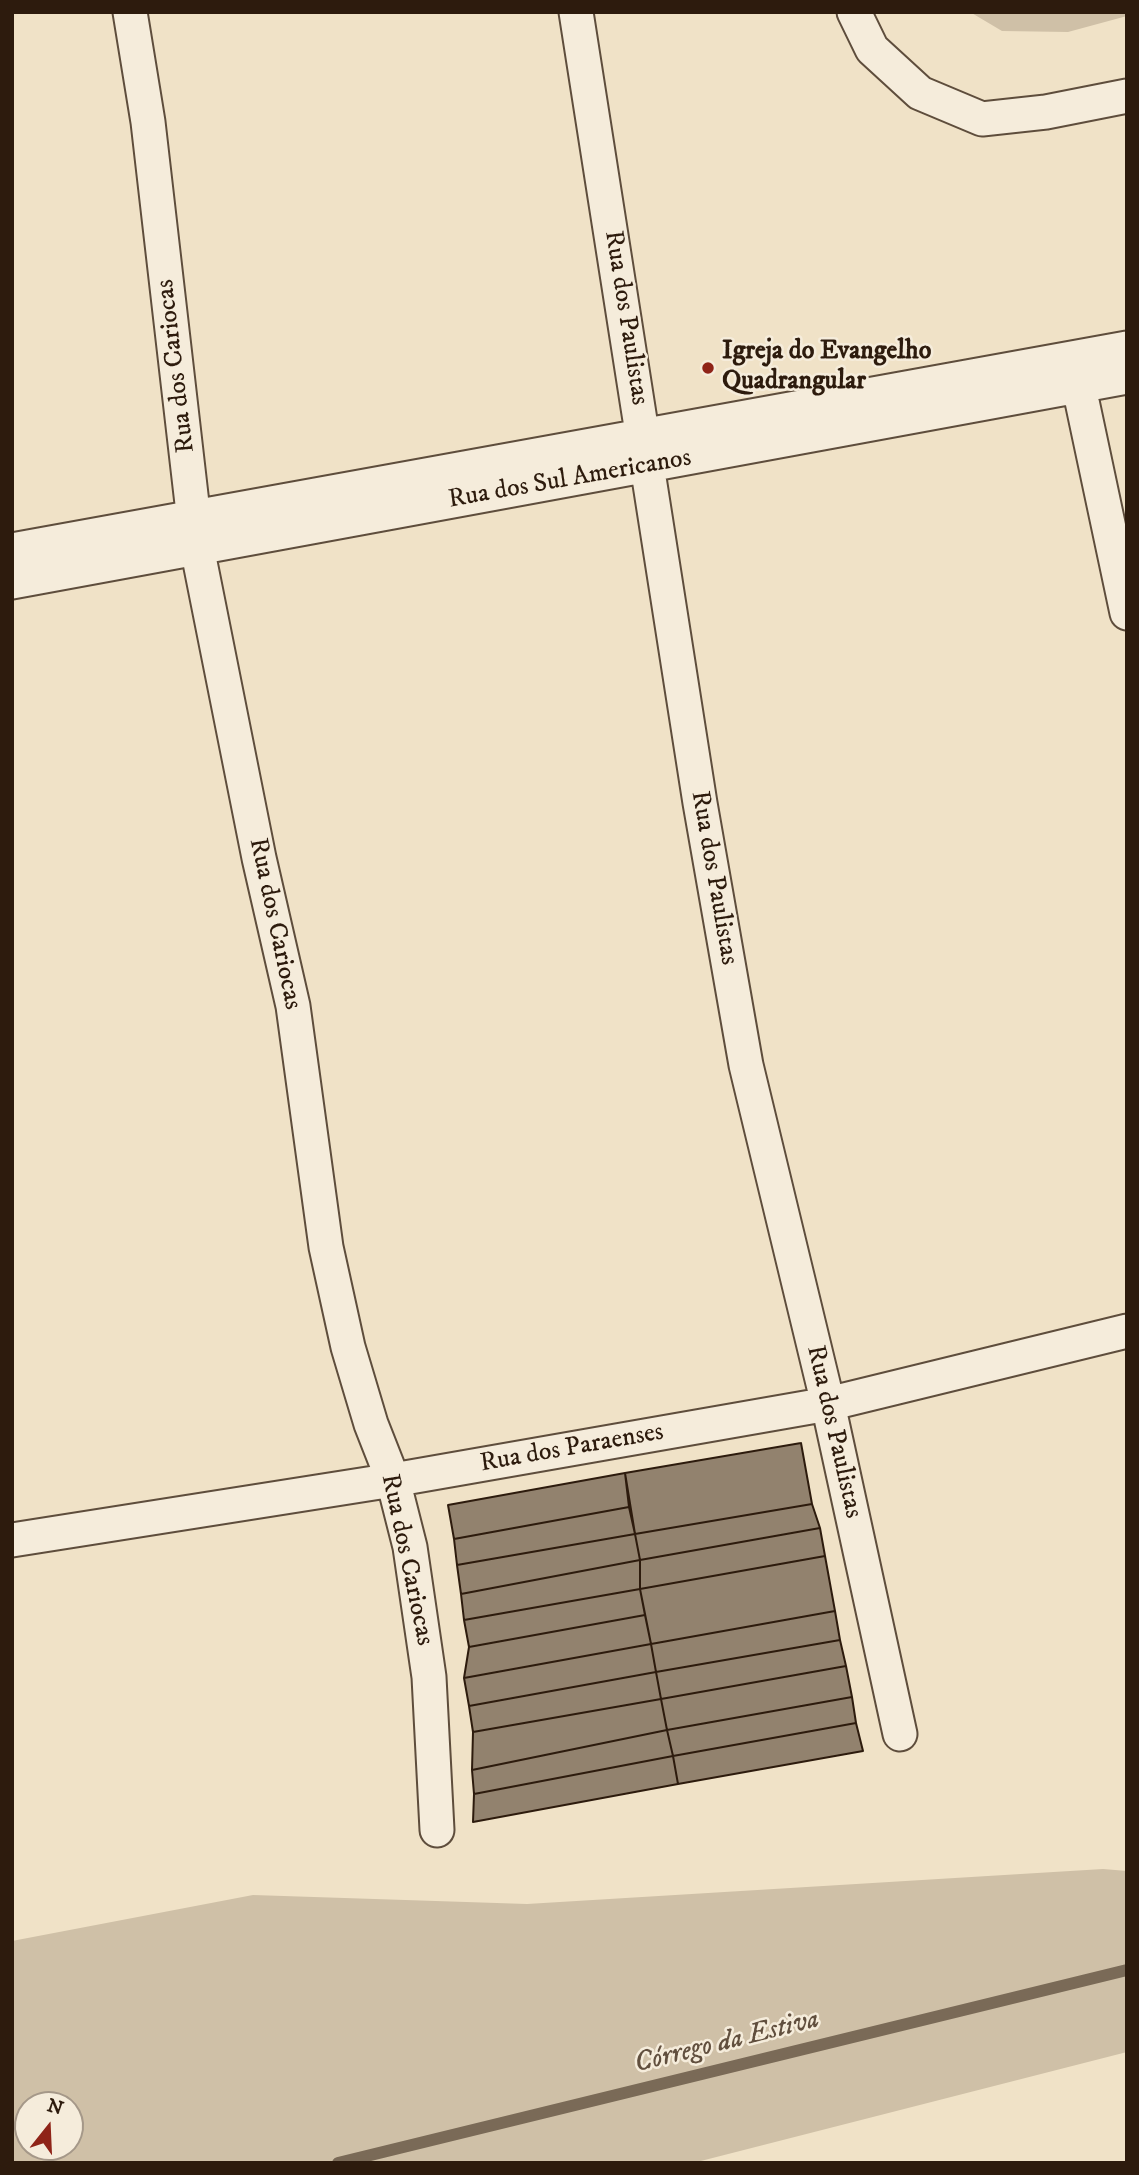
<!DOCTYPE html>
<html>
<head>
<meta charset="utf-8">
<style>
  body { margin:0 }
  #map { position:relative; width:1139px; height:2175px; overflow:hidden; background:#f0e2c7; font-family:"IM FELL DW Pica",serif }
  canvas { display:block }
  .frame { position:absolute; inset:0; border:14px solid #2d1b0d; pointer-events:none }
  .north { position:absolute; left:14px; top:2091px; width:70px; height:70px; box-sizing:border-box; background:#f5ecdb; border:2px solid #a59889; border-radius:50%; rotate:18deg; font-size:19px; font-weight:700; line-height:28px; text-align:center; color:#2d1b0d }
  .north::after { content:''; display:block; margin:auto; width:24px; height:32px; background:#8f2418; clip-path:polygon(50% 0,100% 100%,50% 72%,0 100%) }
</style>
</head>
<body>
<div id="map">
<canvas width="1139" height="2175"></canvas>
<div class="frame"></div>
<div class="north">N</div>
</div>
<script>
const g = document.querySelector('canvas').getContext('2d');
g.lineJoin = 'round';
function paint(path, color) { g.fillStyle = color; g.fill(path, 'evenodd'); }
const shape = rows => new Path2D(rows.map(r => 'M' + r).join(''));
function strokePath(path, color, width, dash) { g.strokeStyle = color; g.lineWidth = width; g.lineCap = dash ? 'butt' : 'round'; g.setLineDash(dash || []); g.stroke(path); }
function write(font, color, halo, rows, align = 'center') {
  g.font = font + ' "IM FELL DW Pica",serif'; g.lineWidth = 5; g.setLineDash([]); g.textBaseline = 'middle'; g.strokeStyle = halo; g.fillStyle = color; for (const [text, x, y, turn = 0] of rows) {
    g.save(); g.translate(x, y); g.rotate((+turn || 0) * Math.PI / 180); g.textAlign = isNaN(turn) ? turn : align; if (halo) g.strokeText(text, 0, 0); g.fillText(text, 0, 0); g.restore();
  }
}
paint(shape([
  [970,12,1127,12,1127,16,1068,32,1002,31],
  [1103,1869,1127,1871,1127,2052,693,2163,12,2163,12,1941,253,1895,527,1904],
  [28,2105,70,2105,70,2147,28,2147]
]), '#cfc0a7');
strokePath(shape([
  [338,2163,1127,1970]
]), '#7a6a57', 12);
const building = shape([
  [801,1443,812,1504,635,1534,625,1473,801,1443],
  [625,1473,629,1507,454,1539,448,1505,625,1473],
  [812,1504,820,1528,640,1560,635,1534,812,1504],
  [629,1507,635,1534,457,1565,454,1539,629,1507],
  [820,1528,825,1556,640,1589,640,1560,820,1528],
  [635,1534,640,1560,461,1594,457,1565,635,1534],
  [825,1556,835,1611,651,1644,640,1589,825,1556],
  [640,1560,640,1589,464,1620,461,1594,640,1560],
  [640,1589,645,1615,469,1647,464,1620,640,1589],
  [835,1611,840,1640,656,1672,651,1644,835,1611],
  [645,1615,651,1644,464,1678,469,1647,645,1615],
  [840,1640,846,1666,661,1699,656,1672,840,1640],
  [651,1644,656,1672,469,1706,464,1678,651,1644],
  [846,1666,852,1697,667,1730,661,1699,846,1666],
  [656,1672,661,1699,473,1732,469,1706,656,1672],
  [852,1697,856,1723,673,1756,667,1730,852,1697],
  [661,1699,667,1730,472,1770,473,1732,661,1699],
  [856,1723,863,1751,678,1784,673,1756,856,1723],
  [667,1730,673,1756,474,1794,472,1770,667,1730],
  [673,1756,678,1784,473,1822,474,1794,673,1756]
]);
paint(building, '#92826e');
strokePath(building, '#2d1b0d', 2);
const street = shape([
  [130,12,148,122,197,547,259,858,293,1006,326,1247,348,1347,371,1424,393,1480,410,1547,429,1677,437,1830],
  [576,12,700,803,746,1065,828,1404,900,1734],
  [854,12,872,49,920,93,982,119,1046,112,1127,96],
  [1079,387,1127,613],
  [12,550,1127,348],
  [12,582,1127,377],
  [12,1540,393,1480,828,1404,1127,1331]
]);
strokePath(street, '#5e4d3c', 37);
strokePath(street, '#f5ecdb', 33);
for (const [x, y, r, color] of [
  [708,368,7,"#8f2418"]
]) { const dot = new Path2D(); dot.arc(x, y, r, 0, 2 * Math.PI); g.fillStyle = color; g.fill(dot); strokePath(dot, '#f5ecdb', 2.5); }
write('26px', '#2d1b0d', '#f5ecdb', [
  ["Rua dos Paulistas",625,318,81],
  ["Rua dos Cariocas",177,366,-97],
  ["Rua dos Sul Americanos",570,480,-10],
  ["Rua dos Paulistas",713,878,80],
  ["Rua dos Cariocas",274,924,78],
  ["Rua dos Paulistas",833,1432,77],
  ["Rua dos Paraenses",572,1449,-10],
  ["Rua dos Cariocas",406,1560,78]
]);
write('bold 26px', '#2d1b0d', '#f5ecdb', [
  ["Igreja do Evangelho",722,353],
  ["Quadrangular",722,383]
], 'left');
write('italic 28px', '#614f3e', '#f5ecdb', [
  ["Córrego da Estiva",727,2043,-14]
]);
</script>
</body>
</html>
